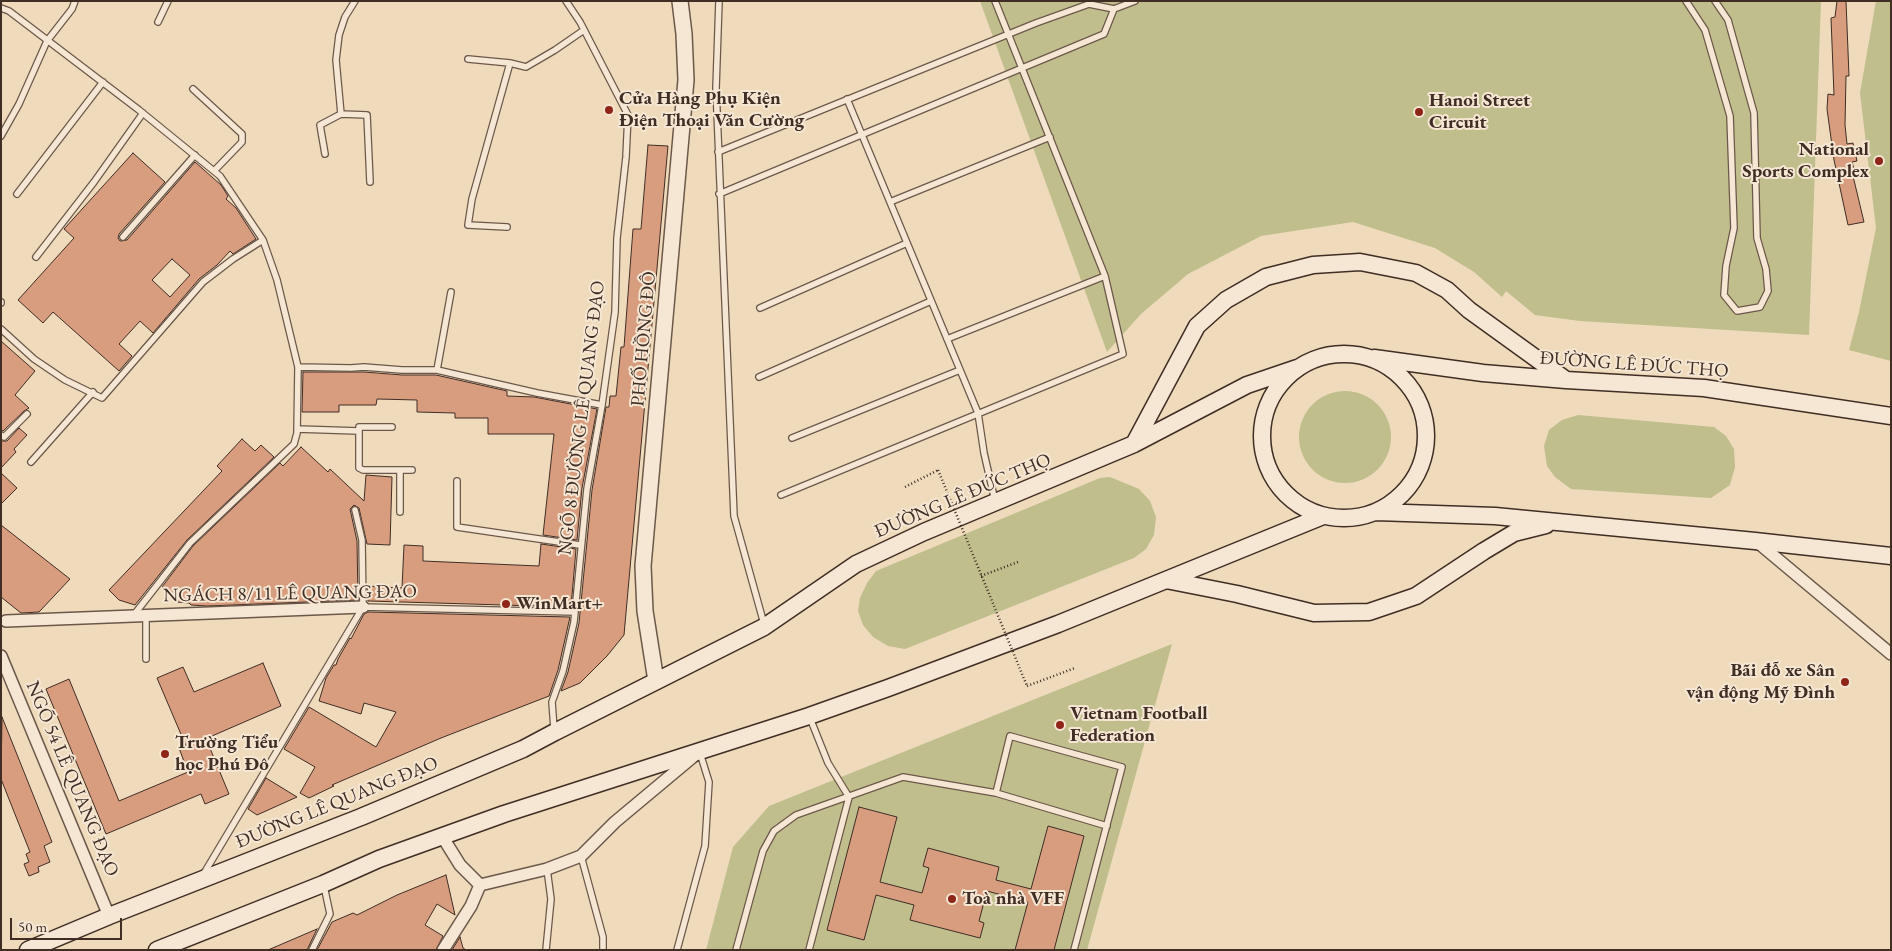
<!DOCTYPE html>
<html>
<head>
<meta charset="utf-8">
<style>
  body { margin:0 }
  #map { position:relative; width:1892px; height:951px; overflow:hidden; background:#efdabb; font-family:"EB Garamond",serif }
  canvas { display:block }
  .frame { position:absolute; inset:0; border:2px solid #402d24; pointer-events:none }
  .scale { position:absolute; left:10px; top:918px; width:112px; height:22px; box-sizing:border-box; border:2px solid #402d24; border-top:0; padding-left:6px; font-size:15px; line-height:18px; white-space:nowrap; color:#402d24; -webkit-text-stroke:4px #f5e7d3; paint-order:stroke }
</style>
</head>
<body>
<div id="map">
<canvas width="1892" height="951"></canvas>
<div class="frame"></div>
<div class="scale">50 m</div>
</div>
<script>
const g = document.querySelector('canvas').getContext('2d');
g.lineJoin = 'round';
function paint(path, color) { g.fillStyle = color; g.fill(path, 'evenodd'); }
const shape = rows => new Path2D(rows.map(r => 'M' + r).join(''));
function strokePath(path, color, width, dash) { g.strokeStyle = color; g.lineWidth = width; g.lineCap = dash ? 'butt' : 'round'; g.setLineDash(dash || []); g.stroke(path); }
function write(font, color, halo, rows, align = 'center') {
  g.font = font + ' "EB Garamond",serif'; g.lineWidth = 4; g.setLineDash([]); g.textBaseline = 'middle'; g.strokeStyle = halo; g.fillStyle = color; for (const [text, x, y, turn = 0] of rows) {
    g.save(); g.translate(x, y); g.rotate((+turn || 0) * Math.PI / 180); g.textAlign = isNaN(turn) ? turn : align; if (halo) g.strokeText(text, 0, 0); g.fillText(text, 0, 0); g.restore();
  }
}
paint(shape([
  [980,1,1821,1,1809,335,1580,321,1535,315,1506,291,1502,297,1474,272,1435,248,1353,222,1261,236,1188,274,1141,314,1107,352],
  [1876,1,1891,1,1891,361,1849,350,1859,312,1876,228,1860,93],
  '1299 437a46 46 0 1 1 92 0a46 46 0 1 1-92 0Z',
  [1578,415,1714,427,1726,436,1734,449,1735,467,1730,485,1711,498,1571,489,1555,477,1547,466,1544,446,1549,430,1562,420],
  [1110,477,1139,489,1150,501,1156,517,1154,535,1146,549,1134,558,905,649,888,646,873,637,863,625,858,611,860,598,867,583,876,571,1100,478],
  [1172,644,1087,950,706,950,733,847,769,806]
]), '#bfbe8c');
const building = shape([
  [1837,1,1846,1,1849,76,1846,76,1845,125,1847,144,1853,143,1857,161,1852,162,1856,176,1853,176,1864,222,1848,225,1834,160,1827,109,1828,94,1834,95,1831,18,1835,17,1837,1],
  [648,145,668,146,624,635,607,656,580,683,561,691,568,672,579,623,592,490,606,407,609,407,610,396,616,396,621,347,624,347,633,229,641,229,648,145],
  [133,153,165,182,119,234,118,238,120,241,127,240,195,162,221,185,228,196,226,199,236,208,256,239,233,254,230,251,217,265,199,279,153,333,140,321,119,344,132,356,119,371,53,312,43,323,18,300,74,238,64,229,133,153],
  [172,259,190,275,170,297,152,280,172,259],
  [1,341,35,371,15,395,29,408,24,411,3,431,1,430,1,341],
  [303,372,364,372,402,375,436,375,507,391,507,396,534,397,597,409,582,488,577,540,543,535,554,434,488,434,488,418,455,418,455,413,417,412,417,400,377,399,376,405,339,405,339,412,302,412,303,372],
  [19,428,27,435,14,449,16,452,1,468,1,441,7,441,19,428],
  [242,439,255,451,261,445,274,457,187,540,135,605,119,600,109,590,222,471,217,466,242,439],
  [301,447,328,472,330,469,364,501,366,475,392,477,390,545,367,544,359,508,354,505,350,509,357,541,358,600,207,606,191,605,189,603,177,602,162,587,193,546,280,463,283,466,301,447],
  [1,473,17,488,1,504,1,473],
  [1,525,70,579,39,612,21,613,1,597,1,525],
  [541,544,576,549,571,607,368,601,367,586,402,588,404,545,423,546,423,561,539,566,541,544],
  [368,612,570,617,558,670,549,696,441,738,332,785,334,786,309,798,300,793,315,767,284,749,309,707,376,747,396,712,364,703,361,714,319,701,326,678,334,665,336,665,338,659,350,638,351,639,364,614,368,612],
  [263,663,281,706,212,736,213,738,207,741,229,794,205,804,201,794,106,834,46,689,69,679,119,801,188,772,179,748,186,746,157,678,183,667,194,692,263,663],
  [2,717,52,842,44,846,50,862,38,867,39,872,29,876,24,864,29,862,26,854,30,852,1,779,2,717],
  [266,778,297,797,257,815,248,809,266,778],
  [859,807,897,817,880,882,922,893,929,868,923,866,928,848,999,867,996,880,1031,889,1048,826,1084,836,1054,950,1015,950,1028,902,987,891,979,921,984,923,980,938,910,920,914,905,876,895,864,940,827,930,859,807],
  [446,875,455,915,437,904,425,925,443,936,436,950,317,950,332,922,353,913,357,915,397,895,446,875],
  [317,929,307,950,268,950,317,929],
  [460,937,463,948,466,950,452,950,460,937]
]);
paint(building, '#d89d7f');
strokePath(building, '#402d24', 1);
const service = shape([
  [355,1,345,17,339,35,336,60,341,114,367,115,370,182],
  [719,1,716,88,734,516,764,624],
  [1686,1,1705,30,1730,116,1734,228,1726,266,1724,295,1737,311,1760,307,1768,291,1766,269,1757,238,1754,113,1728,20,1715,1],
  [1,8,9,11,139,110,220,176,263,240,277,280,298,367,297,433,294,444,190,543,133,616],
  [158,22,168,1],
  [468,59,510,63],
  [193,89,242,134,242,142,214,171],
  [847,99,978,413,984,453,995,501],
  [1,136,19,104,47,41,72,9,75,1],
  [718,152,1036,23,1089,4,1114,9,1135,1],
  [325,154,320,125,341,114],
  [17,194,103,82],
  [719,194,1104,34,1114,9],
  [890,202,1050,137],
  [507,227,468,225,472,199,510,63,526,67,555,50,584,30],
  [123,237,195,155],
  [36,257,94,182,143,113],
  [1,302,1,303],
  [760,308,907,243],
  [1,329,34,359,65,380,102,398,203,282,233,259,263,240],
  [947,339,1105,276],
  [298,367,351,368,364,367,402,370,437,370,537,393,602,405],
  [437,370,451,292],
  [759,377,931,301],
  [297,429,359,431,359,468,363,470,400,470,400,512],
  [359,431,359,427,392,427],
  [1,435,4,437,27,414],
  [792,438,960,370],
  [31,462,93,392],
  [400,470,412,470],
  [457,481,457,527,580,545],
  [781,495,1123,354,1105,276,995,1],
  [355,510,362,540,363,607],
  [363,607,575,612],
  [146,615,146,659],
  [554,729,552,702,563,671,574,622,587,489,602,405,615,312,617,238,626,157,628,115,580,22,566,1],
  [996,793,1010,736,1122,767,1074,950],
  [581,856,603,937,603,950],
  [203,875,363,607],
  [312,950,330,914,324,886],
  [546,950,551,899,547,869],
  [677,950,705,846,709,782,700,753],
  [736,950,763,851,774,831,796,815,903,777,996,793,1107,826],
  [809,950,849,797,828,763,810,718]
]);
const minor = shape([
  [1756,541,1891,654],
  [6,621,363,607],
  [1,656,109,916],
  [442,836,460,865,480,885],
  [480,885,547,869,581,856,615,822,694,756],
  [443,950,471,906,480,885]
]);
const tertiary = shape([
  [656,681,645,611,643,566,686,80,684,34,680,1]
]);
const secondary = shape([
  '1262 436a82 82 0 1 1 164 0a82 82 0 1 1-164 0Z',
  [1374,358,1483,373,1566,380,1704,388,1891,416],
  [1134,444,1197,326,1226,300,1266,277,1313,265,1360,262,1416,273,1447,290,1469,310,1566,380],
  [1376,512,1495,516,1755,541,1891,556],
  [1166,580,1237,594,1314,613,1369,612,1416,596,1484,551,1514,533,1546,525],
  [28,950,109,916,361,817,523,749,555,732,764,627,856,564,924,532,1134,444,1247,385,1297,368],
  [157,950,323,884,379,859,504,814,809,716,888,688,1058,624,1323,516]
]);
strokePath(service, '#6c584a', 8);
strokePath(minor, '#6c584a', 14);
strokePath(tertiary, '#6c584a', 18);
strokePath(secondary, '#402d24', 19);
strokePath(shape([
  [905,487,938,470],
  [981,576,1018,562],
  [1027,686,1075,668]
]), '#402d24', 2.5, [1, 2.5]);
strokePath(service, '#f5e7d3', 5.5);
strokePath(minor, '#f5e7d3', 11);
strokePath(tertiary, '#f5e7d3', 15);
strokePath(secondary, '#f5e7d3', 16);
strokePath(shape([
  [938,470,1027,686]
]), '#402d24', 2.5, [1, 2.5]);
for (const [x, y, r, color] of [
  [609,110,5,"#8f2418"],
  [1419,112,5,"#8f2418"],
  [1879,161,5,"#8f2418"],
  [506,604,5,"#8f2418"],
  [1845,682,5,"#8f2418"],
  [1060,725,5,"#8f2418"],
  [165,754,5,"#8f2418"],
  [952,899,5,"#8f2418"]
]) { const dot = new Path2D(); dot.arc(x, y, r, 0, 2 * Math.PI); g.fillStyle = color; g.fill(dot); strokePath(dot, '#f5e7d3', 2); }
write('bold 19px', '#402d24', '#f5e7d3', [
  ["Cửa Hàng Phụ Kiện",619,99],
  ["Điện Thoại Văn Cường",619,121],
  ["Hanoi Street",1429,101],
  ["Circuit",1429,123],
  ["National",1869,150,"right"],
  ["Sports Complex",1869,172,"right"],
  ["WinMart+",516,604],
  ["Bãi đỗ xe Sân",1835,671,"right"],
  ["vận động Mỹ Đình",1835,693,"right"],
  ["Vietnam Football",1070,714],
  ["Federation",1070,736],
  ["Trường Tiểu",175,743],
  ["học Phú Đô",175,765],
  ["Toà nhà VFF",962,899]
], 'left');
write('19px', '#402d24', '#f5e7d3', [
  ["PHỐ HỒNG ĐÔ",644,339,-85],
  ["ĐƯỜNG LÊ ĐỨC THỌ",1634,365,4],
  ["NGÕ 8 ĐƯỜNG LÊ QUANG ĐẠO",582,418,-83],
  ["ĐƯỜNG LÊ ĐỨC THỌ",963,496,-23],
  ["NGÁCH 8/11 LÊ QUANG ĐẠO",290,594,-1],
  ["NGÕ 54 LÊ QUANG ĐẠO",72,779,67],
  ["ĐƯỜNG LÊ QUANG ĐẠO",337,803,-22]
]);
</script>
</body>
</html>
